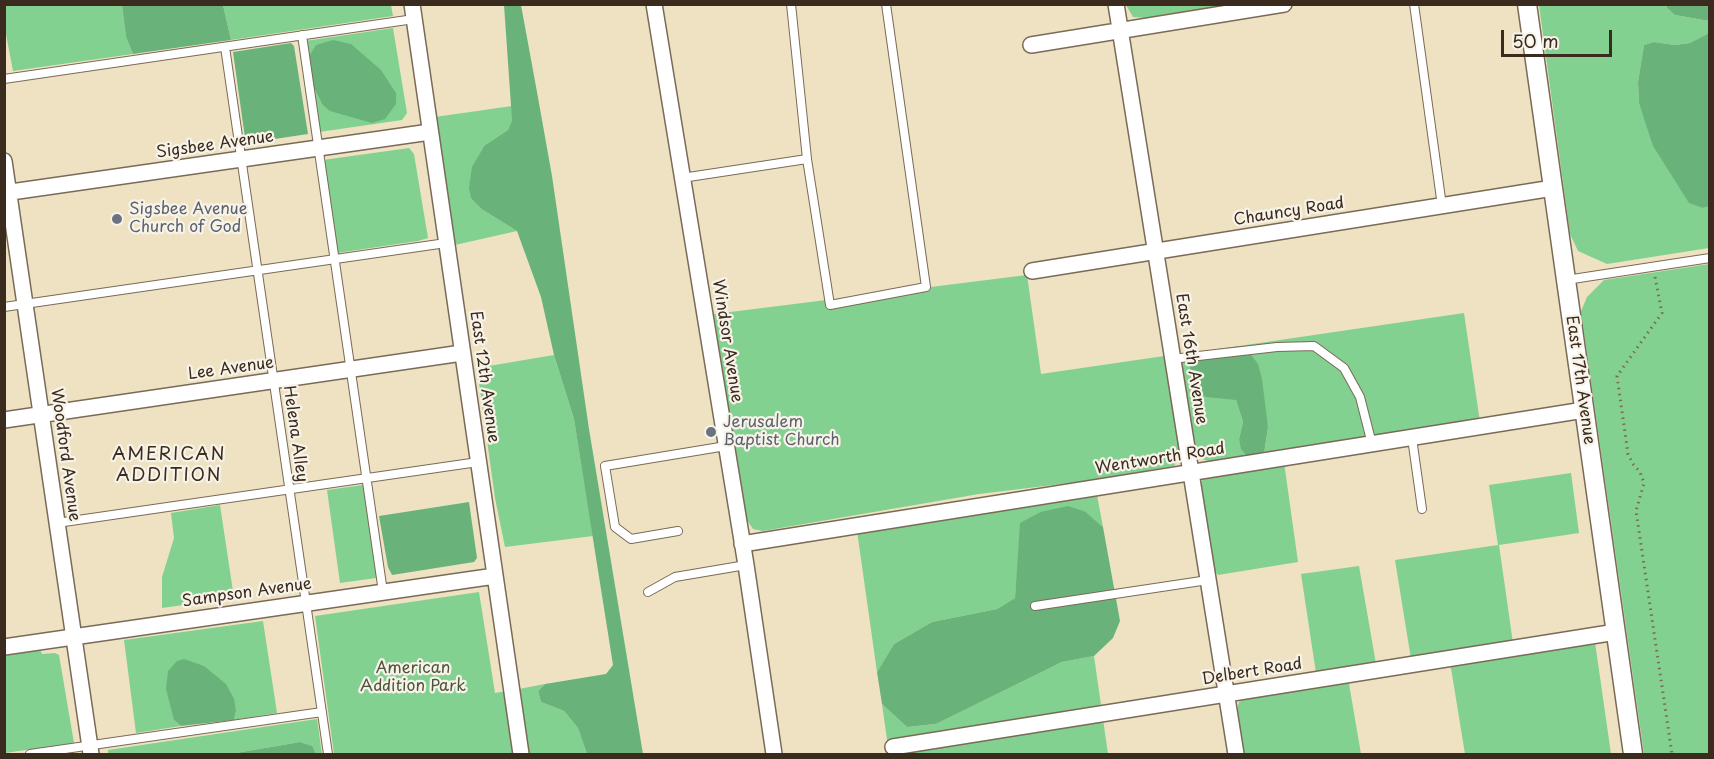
<!DOCTYPE html>
<html>
<head>
<meta charset="utf-8">
<style>
  body { margin:0 }
  #map { position:relative; width:1714px; height:759px; overflow:hidden; background:#eee2c3; font-family:"Playpen Sans",sans-serif }
  canvas { display:block }
  .frame { position:absolute; inset:0; border:6px solid #3b2a1e; pointer-events:none }
  .scale { position:absolute; left:1501px; top:30px; width:111px; height:27px; box-sizing:border-box; border:3px solid #3b2a1e; border-top:0; padding-left:8px; font-size:18px; line-height:21px; white-space:nowrap; color:#3b2a1e; -webkit-text-stroke:4px #f7f3e8; paint-order:stroke }
</style>
</head>
<body>
<div id="map">
<canvas width="1714" height="759"></canvas>
<div class="frame"></div>
<div class="scale">50 m</div>
</div>
<script>
const g = document.querySelector('canvas').getContext('2d');
g.lineJoin = 'round';
function paint(path, color) { g.fillStyle = color; g.fill(path, 'evenodd'); }
const shape = rows => new Path2D(rows.map(r => 'M' + r).join(''));
function strokePath(path, color, width, dash) { g.strokeStyle = color; g.lineWidth = width; g.lineCap = dash ? 'butt' : 'round'; g.setLineDash(dash || []); g.stroke(path); }
function write(font, color, halo, rows, align = 'center') {
  g.font = font + ' "Playpen Sans",sans-serif'; g.lineWidth = 4.5; g.setLineDash([]); g.textBaseline = 'middle'; g.strokeStyle = halo; g.fillStyle = color; for (const [text, x, y, turn = 0] of rows) {
    g.save(); g.translate(x, y); g.rotate((+turn || 0) * Math.PI / 180); g.textAlign = isNaN(turn) ? turn : align; if (halo) g.strokeText(text, 0, 0); g.fillText(text, 0, 0); g.restore();
  }
}
paint(shape([
  [4,5,122,5,126,37,133,54,13,71,5,29],
  [223,5,391,5,393,16,231,40],
  [1126,5,1249,5,1159,19,1133,17],
  [1539,5,1666,5,1667,8,1675,15,1709,21,1709,33,1690,43,1675,45,1654,42,1644,45,1638,82,1639,104,1703,208,1709,206,1709,248,1607,264,1578,251,1570,234],
  [393,28,407,113,402,120,319,132,313,86,322,104,305,41],
  [512,106,512,120,508,130,485,145,483,210,517,231,455,245,435,117],
  [409,148,414,154,428,238,418,241,337,253,323,160],
  [1709,264,1709,754,1644,754,1581,311,1587,297,1604,280],
  [1027,275,1041,374,1164,356,1181,449,1179,459,1174,466,1094,480,979,494,763,531,753,529,745,517,714,314],
  [1464,313,1480,422,1264,454,1268,427,1249,352,1239,346],
  [1197,352,1190,366,1236,400,1243,422,1239,439,1248,457,1210,462,1197,457,1193,450,1177,355],
  [554,355,574,419,593,536,505,547,495,498,477,368],
  [1284,462,1298,562,1218,575,1213,569,1200,488,1203,478],
  [1571,473,1579,533,1499,545,1513,643,1411,659,1395,560,1498,545,1489,485],
  [363,485,377,567,376,578,340,583,327,490],
  [1096,490,1103,527,1086,512,1040,512,1021,523,1015,598,997,609,932,622,894,644,877,672,857,531],
  [220,505,234,598,162,608,162,577,174,538,171,513],
  [1359,566,1376,664,1316,673,1301,574],
  [479,592,495,693,507,691,517,754,334,754,315,616],
  [263,621,277,713,234,720,236,711,174,720,181,726,136,733,124,640],
  [1595,642,1611,754,1465,754,1450,662],
  [40,649,42,654,55,653,59,655,74,743,5,753,4,654],
  [1094,656,1108,754,889,754,882,704,907,727,936,724,1062,662],
  [1348,678,1361,754,1243,754,1237,710,1239,702,1248,696],
  [545,684,538,691,541,702,564,711,578,728,587,754,529,754,519,689],
  [317,719,322,754,316,754,311,746,300,742,230,754,108,754,108,750]
]), '#82d190');
paint(shape([
  [122,5,223,5,231,40,133,54,126,37],
  [504,5,521,5,537,92,552,176,589,429,643,754,587,754,578,728,564,711,541,702,538,691,545,684,606,674,613,665,574,419,554,355,541,297,517,231,483,210,471,198,469,188,472,167,485,145,508,130,512,120],
  [1666,5,1709,5,1709,21,1675,15,1667,8],
  [1709,33,1710,206,1703,208,1689,203,1653,146,1639,103,1638,82,1644,45,1654,42,1675,45,1690,43],
  [333,40,351,44,381,70,396,93,396,104,385,119,372,123,330,111,322,104,313,86,308,58,316,45],
  [291,43,294,46,308,134,248,143,245,138,233,52],
  [1239,346,1249,352,1258,364,1262,379,1268,427,1264,454,1248,457,1241,449,1239,439,1243,422,1236,400,1206,397,1198,392,1191,379,1190,366,1197,352],
  [469,502,477,558,474,562,392,575,388,567,379,516],
  [1068,506,1086,512,1103,527,1120,621,1113,638,1094,656,1062,662,936,724,907,727,882,704,877,672,894,644,932,622,997,609,1015,598,1020,523,1040,512],
  [184,659,204,666,226,684,234,699,236,711,234,720,181,726,174,720,166,689,168,671,177,661],
  [300,742,312,746,316,754,230,754]
]), '#69b37a');
const service = shape([
  [791,4,807,159],
  [1414,4,1442,206],
  [302,35,383,592],
  [225,47,328,754],
  [4,79,414,19],
  [682,178,807,159,830,305,926,287,886,4],
  [1566,280,1710,258],
  [4,307,446,243],
  [1172,359,1277,347,1314,346,1344,368,1360,397,1372,444],
  [1412,438,1422,509],
  [57,523,478,462],
  [678,531,631,539,615,527,605,466,726,446],
  [648,592,675,577,746,565],
  [1035,606,1208,580],
  [30,754,322,712]
]);
const minor = shape([
  [412,4,521,754],
  [654,4,746,565,774,754],
  [1116,4,1236,754],
  [1031,45,1284,4],
  [4,161,91,754],
  [4,193,430,132],
  [1032,271,1553,188],
  [4,420,462,353],
  [742,544,1584,410],
  [4,647,495,576],
  [893,747,1616,632]
]);
const tertiary = shape([
  [1527,4,1633,754]
]);
strokePath(service, '#7a6a58', 10);
strokePath(minor, '#7a6a58', 18);
strokePath(tertiary, '#7a6a58', 21);
strokePath(shape([
  [1655,277,1662,313,1617,376,1628,454,1633,464,1640,472,1644,483,1636,511,1672,754]
]), '#7a6a58', 3, [1.5, 4.5]);
strokePath(service, '#fff', 8);
strokePath(minor, '#fff', 15);
strokePath(tertiary, '#fff', 18);
for (const [x, y, r, color] of [
  [117,219,6,"#6b7280"],
  [711,432,6,"#6b7280"]
]) { const dot = new Path2D(); dot.arc(x, y, r, 0, 2 * Math.PI); g.fillStyle = color; g.fill(dot); strokePath(dot, '#f7f3e8', 2); }
write('16px', '#3b2a1e', '#f7f3e8', [
  ["Sigsbee Avenue",215,145,-8],
  ["Chauncy Road",1289,212,-9],
  ["Windsor Avenue",727,341,81],
  ["East 16th Avenue",1191,359,81],
  ["Lee Avenue",231,369,-8],
  ["East 12th Avenue",484,377,82],
  ["East 17th Avenue",1580,380,82],
  ["Helena Alley",295,434,82],
  ["Woodford Avenue",65,455,82],
  ["Wentworth Road",1160,459,-9],
  ["Sampson Avenue",247,593,-8],
  ["Delbert Road",1252,672,-9]
]);
write('16px', '#5b616d', '#f7f3e8', [
  ["Sigsbee Avenue",129,210],
  ["Church of God",129,228],
  ["Jerusalem",723,423],
  ["Baptist Church",723,441]
], 'left');
write('16px', '#4d543a', '#f7f3e8', [
  ["American",413,669],
  ["Addition Park",413,687]
]);
g.letterSpacing = '1.5px';
write('18px', '#3b2a1e', '#f7f3e8', [
  ["AMERICAN",169,455],
  ["ADDITION",169,476]
]);
g.letterSpacing = '0px';
</script>
</body>
</html>
